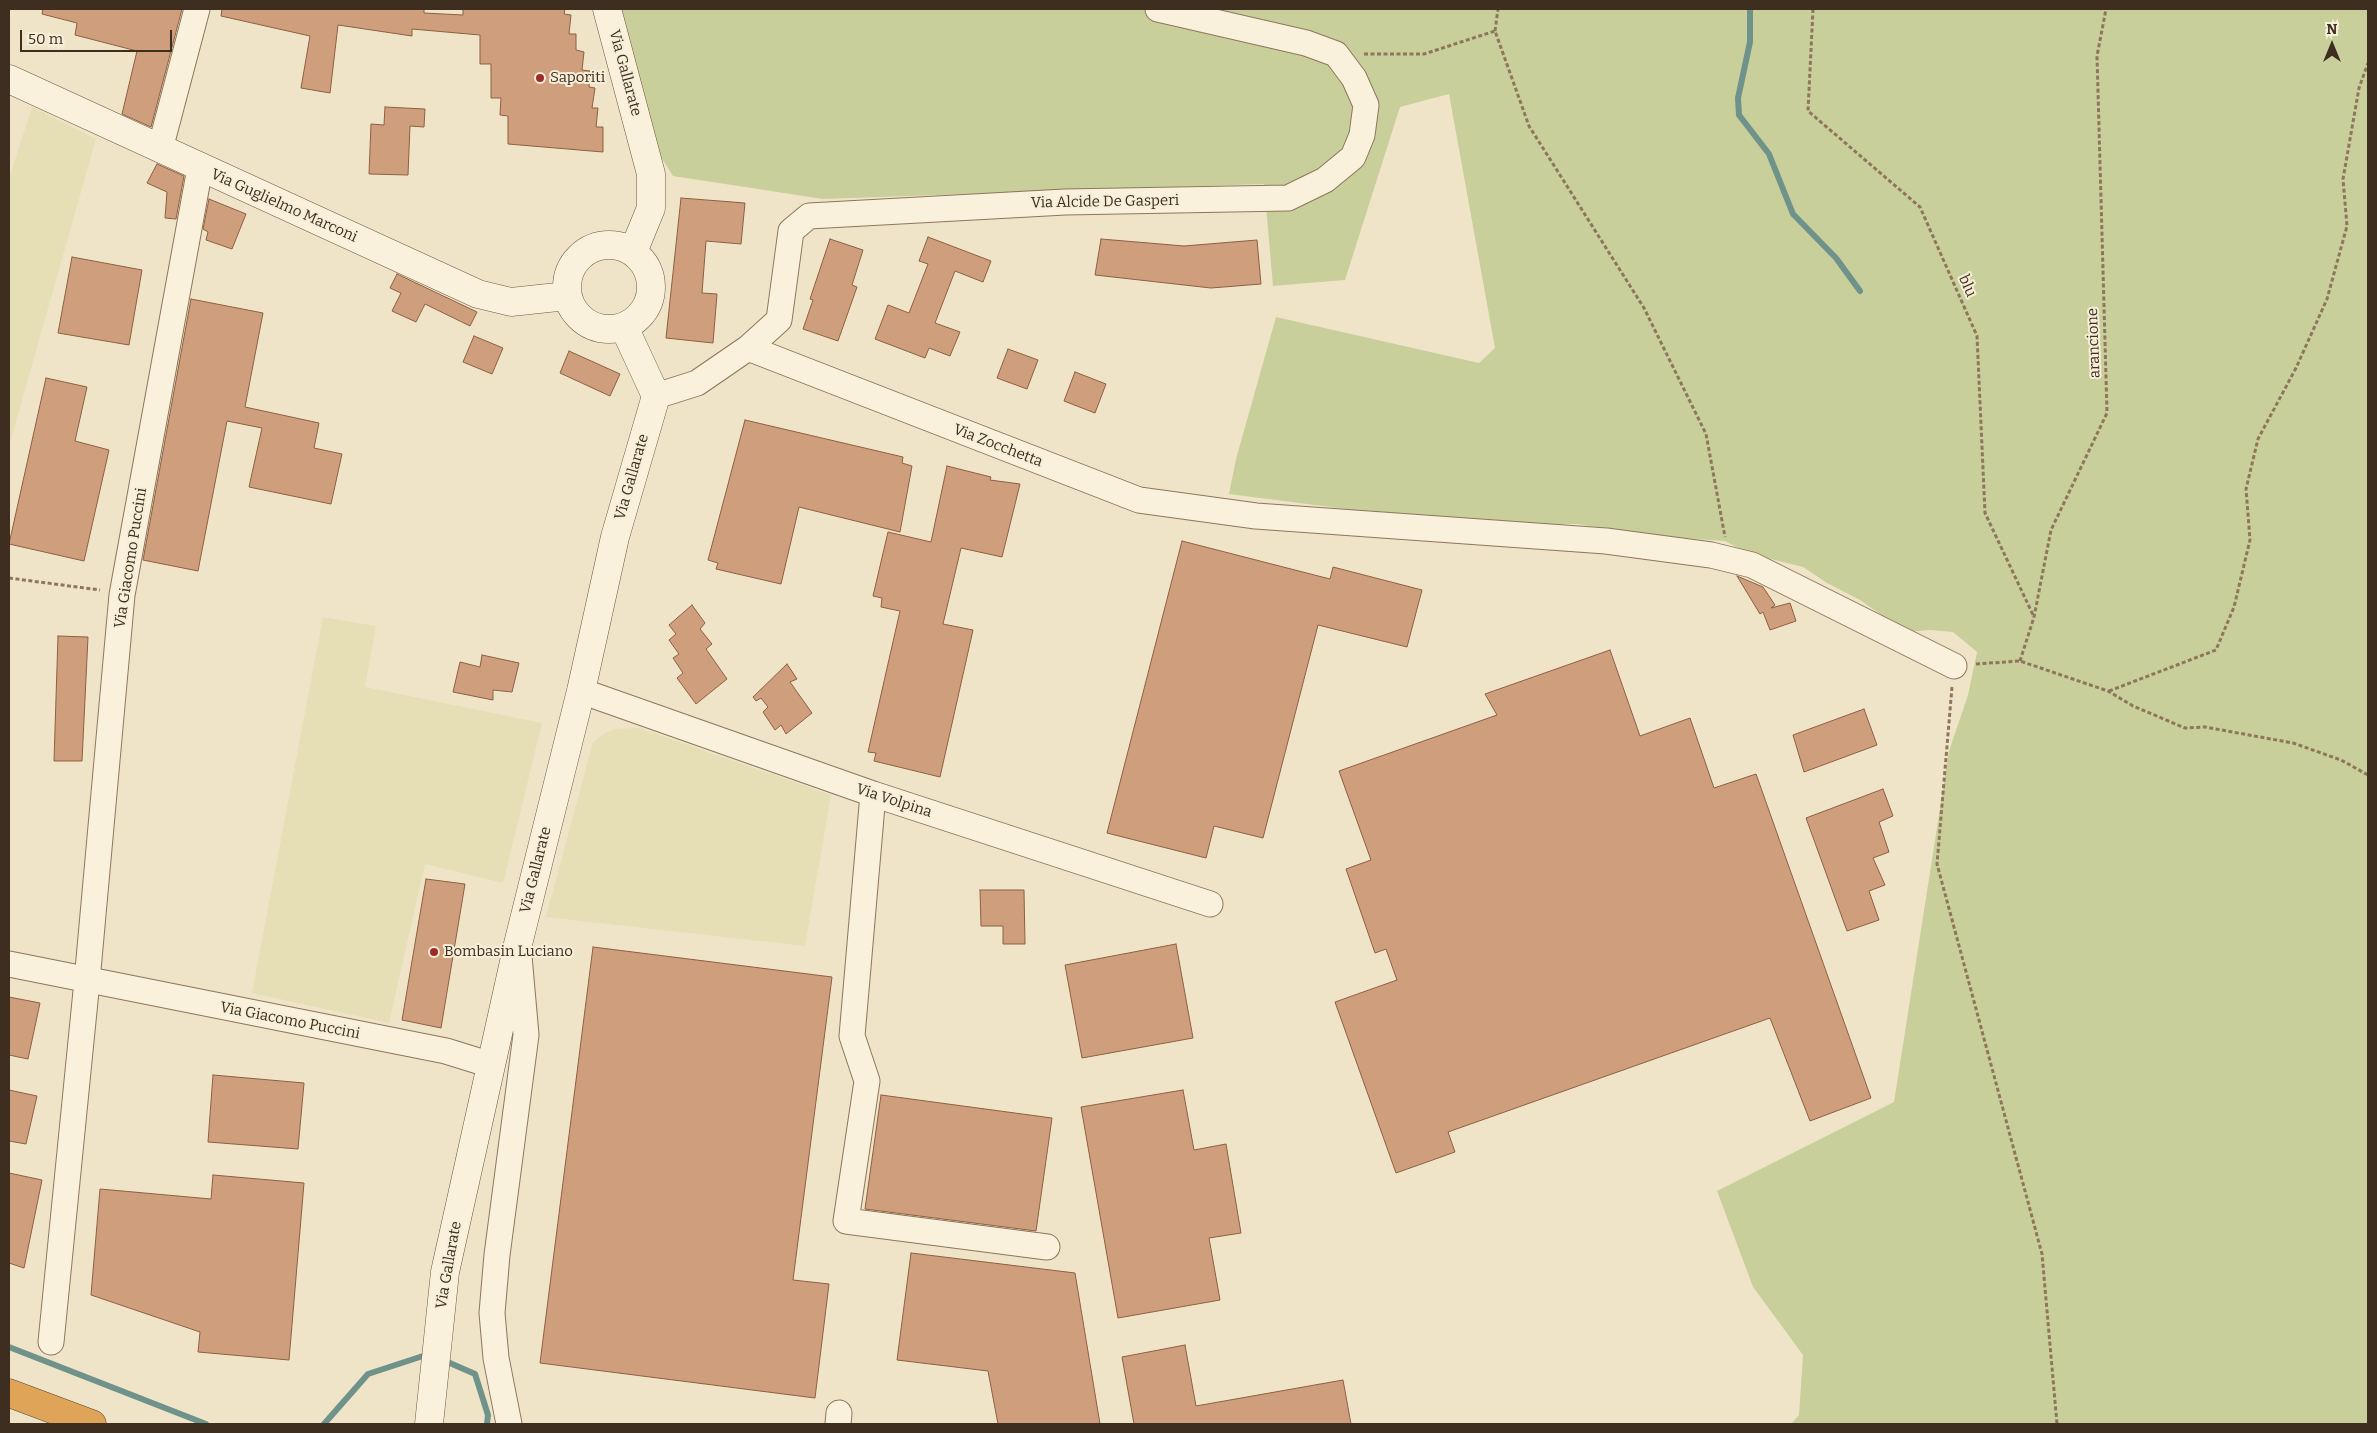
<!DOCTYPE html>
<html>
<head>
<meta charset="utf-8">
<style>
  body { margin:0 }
  #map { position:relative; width:2377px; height:1433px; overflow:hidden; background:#f0e4c8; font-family:Bitter,serif }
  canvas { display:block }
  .frame { position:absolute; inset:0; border:10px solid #3d2e20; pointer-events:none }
  .north { position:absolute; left:2307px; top:20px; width:50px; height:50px; -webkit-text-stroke:4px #f7eed8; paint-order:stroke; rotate:0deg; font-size:14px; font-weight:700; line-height:20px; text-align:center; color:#3d2e20 }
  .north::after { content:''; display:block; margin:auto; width:18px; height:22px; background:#3d2e20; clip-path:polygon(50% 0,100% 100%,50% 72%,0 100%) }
  .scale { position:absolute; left:20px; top:30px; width:152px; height:22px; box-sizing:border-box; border:2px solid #3d2e20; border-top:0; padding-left:6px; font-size:15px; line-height:18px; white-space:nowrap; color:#3d2e20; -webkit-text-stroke:4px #f7eed8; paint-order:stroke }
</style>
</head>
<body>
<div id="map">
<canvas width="2377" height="1433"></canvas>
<div class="frame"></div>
<div class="north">N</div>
<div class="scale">50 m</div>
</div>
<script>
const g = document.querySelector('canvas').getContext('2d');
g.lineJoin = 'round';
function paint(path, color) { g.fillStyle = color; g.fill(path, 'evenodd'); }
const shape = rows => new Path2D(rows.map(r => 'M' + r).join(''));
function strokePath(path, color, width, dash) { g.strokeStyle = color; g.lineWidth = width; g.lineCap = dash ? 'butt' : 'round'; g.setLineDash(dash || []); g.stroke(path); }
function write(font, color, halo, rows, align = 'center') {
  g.font = font + ' Bitter,serif'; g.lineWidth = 4; g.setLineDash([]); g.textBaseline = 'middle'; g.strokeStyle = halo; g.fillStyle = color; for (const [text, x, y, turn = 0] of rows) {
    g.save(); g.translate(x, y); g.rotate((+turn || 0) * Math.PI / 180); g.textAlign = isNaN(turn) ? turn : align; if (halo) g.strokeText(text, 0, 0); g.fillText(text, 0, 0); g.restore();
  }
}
paint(shape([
  [32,107,96,139,9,446,9,179],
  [323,617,376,626,365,687,542,723,503,883,425,864,389,1023,252,993],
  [639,728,831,795,805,946,546,917,593,742,602,735,614,729]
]), '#e6deb5');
paint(shape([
  [619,9,2368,9,2368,1424,1791,1424,1799,1415,1803,1355,1753,1287,1717,1191,1894,1102,1949,751,1968,695,1977,652,1953,632,1930,630,1906,632,1860,600,1827,583,1803,567,1747,553,1725,541,1647,536,1577,524,1482,524,1447,522,1229,494,1236,459,1276,317,1479,363,1495,348,1449,94,1400,107,1345,280,1273,286,1264,184,823,199,673,176,654,146]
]), '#c9cf9b');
strokePath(shape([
  [1750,9,1750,42,1738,98,1739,115,1769,154,1793,214,1836,258,1860,291],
  [9,1347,206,1424],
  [443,1360,475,1374,488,1415,487,1424],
  [324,1424,368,1374,429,1354]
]), '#6f938a', 6);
const building = shape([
  [43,9,182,9,151,127,122,114,137,51,75,35,77,23,42,14,43,9],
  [222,9,424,9,424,13,463,15,463,9,565,9,564,14,571,15,569,34,576,34,576,50,584,52,582,70,590,71,589,87,595,88,592,108,598,108,596,127,603,127,603,152,508,144,508,116,500,115,501,98,491,98,491,64,480,64,480,35,412,29,412,36,338,25,330,93,301,88,310,36,221,16,222,9],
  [385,107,425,109,424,127,410,126,408,175,369,174,371,124,384,125,385,107],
  [157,164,184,176,176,219,165,218,167,192,147,183,157,164],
  [681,198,745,203,741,244,706,241,702,293,717,294,713,343,666,338,681,198],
  [209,199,246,214,232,249,206,240,208,232,203,229,209,199],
  [928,237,991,261,983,282,955,271,935,323,960,332,950,356,929,348,925,358,875,339,888,305,909,313,928,264,919,261,928,237],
  [830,239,863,250,852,285,857,287,838,341,803,329,813,300,810,299,830,239],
  [1101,239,1184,246,1257,240,1261,284,1211,288,1095,275,1101,239],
  [72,257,142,270,129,345,58,333,72,257],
  [397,274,477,312,470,326,425,304,416,322,392,311,401,293,390,288,397,274],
  [191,299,263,313,245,407,319,423,314,448,342,454,331,504,249,487,262,428,227,421,198,571,143,560,191,299],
  [474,336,503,348,492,374,463,362,474,336],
  [1008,349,1038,360,1027,389,997,378,1008,349],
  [569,351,620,374,610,396,560,373,569,351],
  [1075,372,1106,384,1095,413,1064,401,1075,372],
  [46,378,87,387,75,441,109,450,84,561,9,544,46,378],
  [745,420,903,457,902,463,912,466,900,532,799,507,781,584,716,569,718,563,708,560,745,420],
  [947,466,991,477,990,480,1020,484,1002,557,961,548,943,624,973,630,940,777,874,761,876,753,868,752,900,611,881,607,882,598,873,596,888,532,931,542,947,466],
  [1182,541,1330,579,1333,567,1422,590,1407,647,1318,625,1263,838,1214,826,1206,858,1107,833,1182,541],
  [1737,576,1763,587,1775,605,1771,608,1790,603,1796,621,1770,630,1763,612,1760,614,1737,576],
  [692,605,705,623,700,629,712,644,706,649,727,679,696,704,677,678,683,673,673,658,679,654,669,640,676,634,669,625,692,605],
  [58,636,88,637,82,761,54,761,58,636],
  [1610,650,1640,736,1690,718,1714,788,1756,774,1871,1098,1810,1121,1770,1018,1448,1132,1455,1152,1396,1173,1335,1002,1397,980,1386,949,1375,953,1346,869,1371,860,1339,771,1497,715,1485,694,1610,650],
  [482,655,519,663,512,692,493,690,493,700,453,692,460,662,480,667,482,655],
  [787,664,797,679,790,682,812,713,786,734,781,725,775,730,763,712,768,707,761,698,756,701,753,697,787,664],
  [1864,709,1877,745,1804,772,1793,735,1864,709],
  [1883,789,1893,816,1879,822,1889,852,1873,858,1885,885,1869,891,1879,920,1847,931,1806,818,1883,789],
  [426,879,465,884,441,1028,402,1020,426,879],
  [980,890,1024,890,1025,944,1003,944,1003,926,981,926,980,890],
  [1176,944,1193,1038,1082,1058,1065,965,1176,944],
  [593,947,832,977,793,1280,829,1284,815,1398,540,1363,593,947],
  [9,997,40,1003,28,1059,9,1055,9,997],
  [213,1075,304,1083,298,1149,208,1142,213,1075],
  [9,1090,37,1096,26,1144,9,1141,9,1090],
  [1183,1090,1194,1150,1226,1144,1241,1233,1209,1238,1220,1300,1118,1318,1081,1107,1183,1090],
  [881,1095,1052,1118,1036,1231,865,1209,881,1095],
  [9,1173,42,1180,24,1268,9,1263,9,1173],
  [213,1175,304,1183,289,1360,198,1352,200,1332,91,1295,100,1189,211,1199,213,1175],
  [911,1253,1075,1273,1100,1424,998,1424,988,1371,897,1360,911,1253],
  [1185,1345,1196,1406,1343,1380,1351,1424,1134,1424,1122,1357,1185,1345]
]);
paint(building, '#cf9f7d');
strokePath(building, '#8d5f41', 1);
const street = shape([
  [160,149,197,9],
  [748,348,1139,500,1256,516,1606,541,1711,555,1752,565,1954,666],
  [656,396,697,383,748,348,779,320,791,231,809,216,1065,202,1288,198,1325,180,1353,157,1362,135,1366,105,1354,78,1336,54,1306,43,1158,9],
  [581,691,873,794,1210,904],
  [873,794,852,1036,867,1081,846,1221,1047,1247],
  [9,964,446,1051,491,1065],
  [51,1342,87,981,122,595,200,168],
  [509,1424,496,1358,492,1313,497,1255,526,1035,519,956],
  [838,1424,839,1413]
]);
const secondary = shape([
  [607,9,651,174,651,208,633,252],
  [9,79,478,294,511,302,567,296],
  '567 287a42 42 0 1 1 84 0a42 42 0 1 1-84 0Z',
  [429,1424,445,1272,518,944,581,691,615,537,656,396,624,327]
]);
const highway = shape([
  [9,1393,92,1424]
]);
strokePath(street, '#8d765c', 27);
strokePath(secondary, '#6f573f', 29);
strokePath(highway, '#5b4430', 29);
strokePath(shape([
  [1813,9,1808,111,1920,207,1977,336,1985,513,2034,617],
  [1495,31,1498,9],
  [1364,54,1424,54,1495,31,1529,126,1644,308,1706,434,1725,537],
  [9,578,100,590],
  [2020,661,2034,617,2051,530,2107,413,2097,56,2106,9],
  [1976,664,2020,661,2108,691,2133,706,2185,728,2205,727,2293,743,2341,760,2368,775],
  [1952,687,1937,864,2042,1254,2057,1424],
  [2109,691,2216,650,2234,607,2250,540,2246,489,2258,439,2296,368,2327,299,2347,226,2343,179,2359,88,2368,63]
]), '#8d765c', 3, [4, 2.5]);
strokePath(street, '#faf1dc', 25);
strokePath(secondary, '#faf1dc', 28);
strokePath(highway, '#e0a458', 28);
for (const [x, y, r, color] of [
  [540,78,5,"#9e2a2b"],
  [434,952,5,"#9e2a2b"]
]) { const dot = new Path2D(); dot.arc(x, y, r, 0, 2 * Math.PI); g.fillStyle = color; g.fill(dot); strokePath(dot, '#f7eed8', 2); }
write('15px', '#3d2e20', '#f7eed8', [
  ["Via Gallarate",625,73,75],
  ["Via Alcide De Gasperi",1105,202,-1],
  ["Via Guglielmo Marconi",284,206,24],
  ["blu",1967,286,66],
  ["arancione",2094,343,-92],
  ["Via Zocchetta",998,446,21],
  ["Via Gallarate",632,477,-74],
  ["Via Giacomo Puccini",131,558,-81],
  ["Via Volpina",894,801,18],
  ["Via Gallarate",536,870,-76],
  ["Via Giacomo Puccini",290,1021,11],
  ["Via Gallarate",449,1265,-80]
]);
write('15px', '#3d2e20', '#f7eed8', [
  ["Saporiti",550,78],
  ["Bombasin Luciano",444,952]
], 'left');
</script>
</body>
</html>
